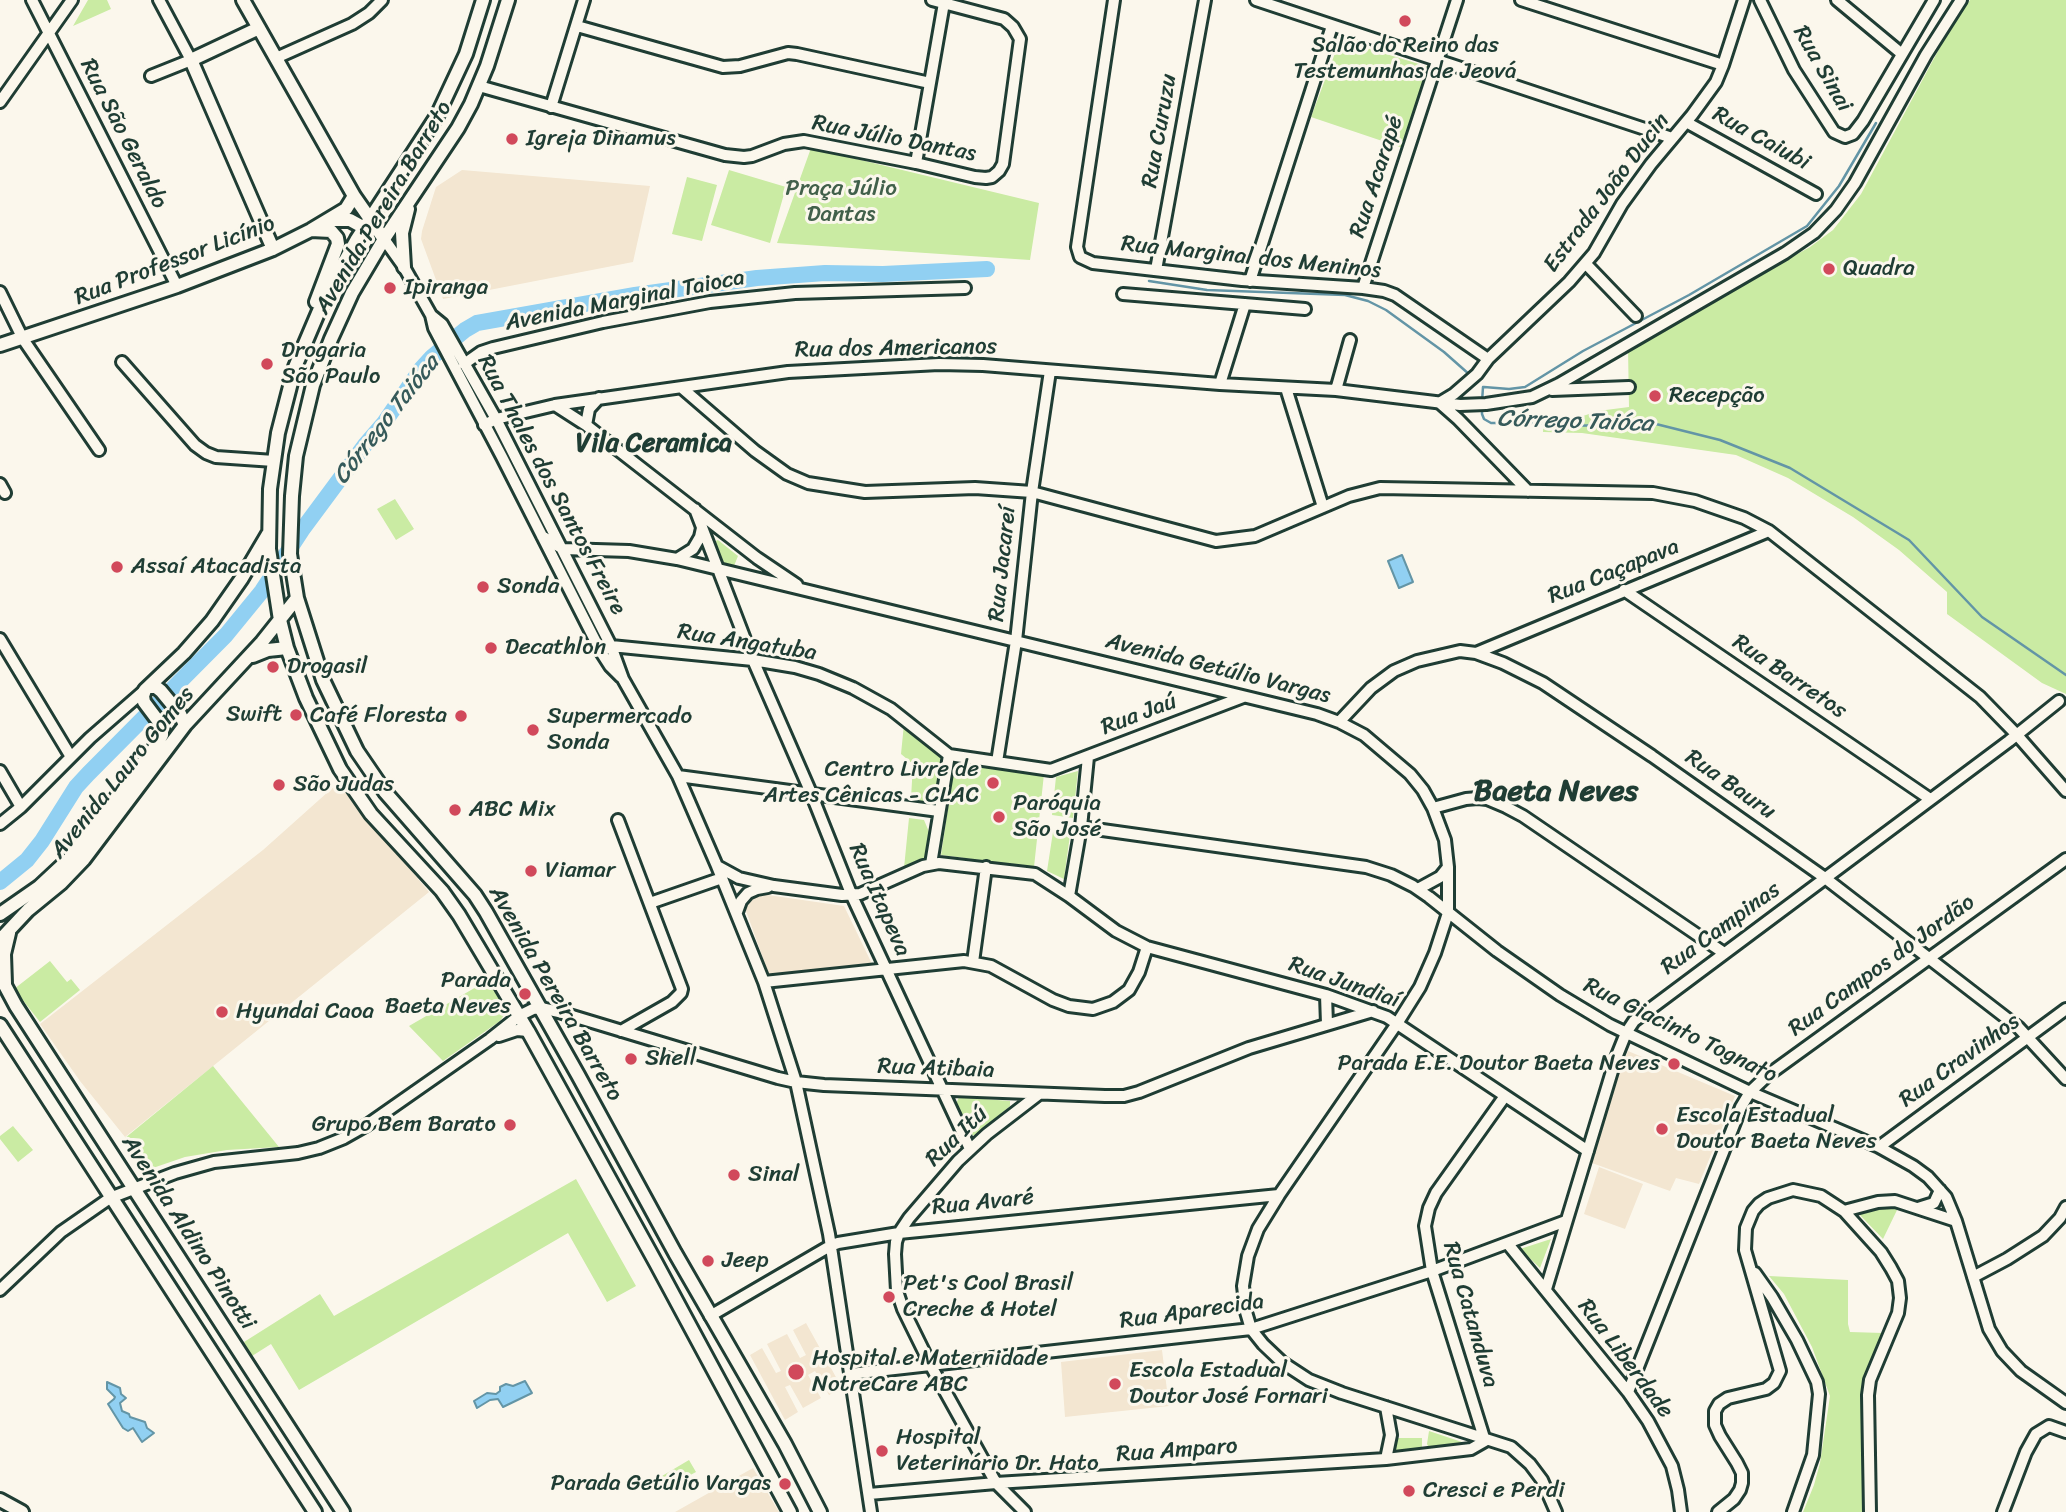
<!DOCTYPE html>
<html>
<head>
<meta charset="utf-8">
<style>
  body { margin:0 }
  canvas { display:block; background:#fbf7ec }
</style>
</head>
<body>
<canvas width="2066" height="1512"></canvas>
<script>
const g = document.querySelector('canvas').getContext('2d');
g.lineJoin = 'round';
function paint(path, color) { g.fillStyle = color; g.fill(path, 'evenodd'); }
const shape = rows => new Path2D(rows.map(r => 'M' + r).join(''));
function strokePath(path, color, width, dash) { g.strokeStyle = color; g.lineWidth = width; g.lineCap = dash ? 'butt' : 'round'; g.setLineDash(dash || []); g.stroke(path); }
function write(font, color, halo, rows, align = 'center') {
  g.font = font + ' Sriracha,sans-serif'; g.lineWidth = 6; g.setLineDash([]); g.textBaseline = 'middle'; g.strokeStyle = halo; g.fillStyle = color; for (const [text, x, y, turn = 0] of rows) {
    g.save(); g.translate(x, y); g.rotate((+turn || 0) * Math.PI / 180); g.textAlign = isNaN(turn) ? turn : align; if (halo) g.strokeText(text, 0, 0); g.fillText(text, 0, 0); g.restore();
  }
}
paint(shape([
  [462,170,650,186,633,262,443,299,421,239,422,231,436,187],
  [338,783,429,892,125,1137,80,1081,40,1024,263,850],
  [754,893,844,906,873,966,769,975,745,908],
  [1628,1051,1735,1096,1699,1184,1676,1178,1670,1191,1592,1163,1611,1093],
  [1599,1167,1643,1184,1625,1229,1584,1214],
  [806,1323,842,1388,829,1395,815,1371,808,1375,821,1398,803,1408,790,1385,785,1387,798,1412,785,1420,750,1355,762,1348,776,1373,781,1371,767,1344,787,1334,800,1358,806,1355,793,1330],
  [1162,1350,1169,1406,1065,1417,1061,1362],
  [753,1468,779,1512,675,1512]
]), '#f3e6d1');
paint(shape([
  [88,0,107,0,111,9,73,26],
  [1970,0,2066,0,2066,694,2042,683,1947,614,1947,592,1899,550,1853,517,1788,478,1736,455,1582,433,1543,432,1544,418,1568,421,1598,411,1629,407,1628,348,1810,247,1833,230,1861,194,1952,25],
  [1340,40,1429,67,1403,148,1311,117],
  [811,148,1039,203,1030,260,777,243],
  [729,170,786,187,770,243,711,225],
  [687,177,717,185,702,241,672,234],
  [395,499,414,529,396,540,377,509],
  [718,540,738,556,734,566,724,565,716,556,713,542],
  [904,724,944,757,936,805,911,798,913,764,901,754],
  [955,762,1044,774,1034,867,941,855],
  [1078,771,1073,818,1052,815,1056,777],
  [909,818,924,820,932,839,930,855,904,868],
  [1053,832,1070,835,1064,879,1047,871],
  [50,961,67,982,71,979,80,990,40,1022,14,989],
  [490,979,505,1004,506,1012,500,1021,443,1061,409,1026],
  [213,1066,279,1147,227,1150,185,1157,147,1170,125,1138],
  [959,1097,1010,1101,1010,1106,975,1136,970,1134,956,1104],
  [13,1126,33,1150,18,1162,0,1139,0,1136],
  [576,1179,636,1286,607,1302,568,1233,299,1390,271,1344,252,1356,244,1342,320,1294,334,1316],
  [1878,1206,1898,1208,1883,1239,1857,1212],
  [1551,1239,1540,1268,1520,1249],
  [1769,1276,1848,1280,1848,1324,1850,1332,1883,1333,1863,1380,1864,1512,1803,1512,1814,1485,1820,1463,1830,1396,1812,1347,1784,1294],
  [1429,1431,1462,1442,1461,1445,1429,1448,1427,1444],
  [1394,1438,1422,1438,1422,1451,1395,1451],
  [689,1460,696,1472,668,1487,662,1476]
]), '#caeba3');
const water = shape([
  [1402,555,1413,582,1399,588,1388,561,1402,555],
  [525,1381,532,1393,503,1407,498,1399,490,1400,477,1408,474,1401,487,1393,496,1394,500,1391,500,1387,506,1384,513,1386,525,1381],
  [107,1382,120,1388,121,1394,126,1398,120,1403,122,1411,129,1414,130,1417,145,1422,147,1428,154,1433,142,1442,133,1428,128,1431,123,1428,108,1404,114,1399,115,1397,107,1389,107,1382]
]);
paint(water, '#91d0f2');
strokePath(water, '#6395a6', 2);
strokePath(shape([
  [1149,281,1207,290,1345,295,1368,301,1386,310,1444,352,1470,375],
  [1484,387,1509,389,1525,387,1583,351,1689,295,1807,226,1839,186,1876,123],
  [1482,402,1483,387],
  [1482,409,1482,414,1484,419,1491,423,1548,423,1565,426,1656,424,1720,440,1790,468,1909,540,1982,617,2066,675]
]), '#6395a6', 2.5);
strokePath(shape([
  [0,882,27,860,42,841,76,787,88,774,226,635,262,591,302,530,365,445,384,423,421,369,432,357,465,330,477,323,635,295,757,278,825,273,883,274,987,269]
]), '#91d0f2', 16);
const minor = shape([
  [32,0,177,286],
  [1114,0,1077,247,1080,257,1093,263,1242,280,1363,288,1384,291,1395,295,1488,359],
  [1256,0,1672,138],
  [1521,0,1723,65],
  [1760,0,1794,70,1834,132,1845,137,1853,134,1863,121,1934,0],
  [1837,0,1902,54],
  [577,26,723,67,740,66,788,53,797,54,930,83],
  [276,58,352,24,369,13,382,0],
  [151,76,191,60,159,0],
  [479,86,725,155,744,157,752,156,784,144,804,141,916,163,975,177,986,178,992,177,999,171,1003,164,1020,39,1013,27,1004,19,932,0],
  [0,102,72,0],
  [551,107,584,0],
  [1686,122,1816,194],
  [916,163,944,3],
  [384,239,404,267,431,315,434,328,502,457,601,652,610,666,621,677],
  [1586,264,1636,316],
  [1156,270,1205,0],
  [1250,281,1332,26],
  [1363,288,1457,0],
  [0,292,23,339,99,450],
  [1123,294,1305,309],
  [431,315,442,324,496,419,611,646,623,679,678,776,717,866,764,982,796,1082,829,1234,871,1512],
  [122,362,195,445,206,453,216,457,274,461],
  [464,364,481,352,493,348,603,322,710,302,795,293,965,288],
  [1220,384,1245,304],
  [682,388,755,451,787,474,808,483,865,492,975,488,1032,492,1216,541,1255,536,1349,496,1380,488,1653,493,1695,501,1744,518,1769,531,1980,697,2017,735,2066,791],
  [1286,388,1323,507],
  [1336,390,1350,340],
  [1552,390,1629,387],
  [1439,403,1454,394,1477,374,1488,359,1569,282,1594,253,1622,204,1651,164,1692,115,1716,82,1723,65,1744,0],
  [1441,404,1458,419,1528,491],
  [555,405,586,425,757,558,797,585],
  [484,425,496,419,555,405,788,372,939,364,983,365,1220,384,1336,390,1460,405,1486,404,1532,397,1559,384,1785,253,1814,233,1836,210,1855,183,1926,55,1961,0],
  [586,425,589,409,599,398],
  [0,484,5,493],
  [695,509,753,660,811,793,852,896,970,1149],
  [542,536,563,549,629,551,677,559,1317,714,1339,722,1364,735,1410,774,1423,790,1433,808,1445,840,1448,867,1448,913,1435,953,1420,987,1398,1022,1279,1195,1258,1229,1248,1256,1243,1286,1246,1312,1251,1329,1263,1344,1283,1363,1309,1380,1342,1393,1511,1447,1530,1464,1542,1480,1556,1512],
  [677,559,693,549,700,537,702,528],
  [1624,590,1930,799],
  [0,639,71,757],
  [607,648,611,646,753,660,795,667,819,674,853,688,891,709,949,755],
  [1476,653,1769,531],
  [1339,722,1371,688,1394,671,1417,661,1460,651,1476,653,1503,663,1543,683,1652,756,1825,878,2018,1027,2066,1079],
  [949,755,1051,770,1243,697],
  [997,762,1016,641,1032,492,1050,371],
  [0,771,21,807],
  [678,776,939,811],
  [1433,808,1466,799,1478,798,1487,799,1506,807,1523,816,1724,953],
  [618,820,682,989,681,993,672,1002,621,1031],
  [0,824,21,807,90,738,145,690],
  [1081,827,1366,867,1391,875,1413,886,1429,897,1497,951,1560,995,1610,1025,1750,1092,1879,1147,1913,1166,1928,1177,1946,1197,1956,1221,1989,1329,2002,1351,2021,1371,2066,1403],
  [931,864,949,755],
  [717,866,739,878,774,886,842,895,860,894,923,866,939,863,1035,874,1069,896,1116,931,1147,947,1326,995,1387,1017,1588,1151],
  [1418,889,1440,877,1448,867],
  [1069,896,1081,827,1088,757],
  [650,903,722,878],
  [737,912,741,901,748,893,757,889,768,887],
  [973,962,986,867],
  [764,982,964,961,991,966,1053,1000,1069,1006,1093,1009,1113,1002,1129,990,1139,972,1147,947],
  [1326,995,1327,1024],
  [499,1036,517,1030,528,1031],
  [1879,1147,2066,1009],
  [1918,1208,1934,1203,1940,1190],
  [1844,1211,1881,1252,1891,1268,1898,1281,1900,1298,1898,1313,1870,1380,1868,1395,1870,1512],
  [1508,1244,1628,1392,1648,1421,1672,1466,1678,1490,1681,1512],
  [1755,1273,1772,1297,1797,1340,1817,1382,1819,1394,1813,1455,1793,1512],
  [1973,1277,2007,1259,2043,1236,2060,1218,2066,1207],
  [1546,1289,1616,1058,1626,1033,1634,1021,2009,741,2059,701],
  [0,1290,61,1232,110,1198,175,1173,214,1162,298,1153,319,1148,344,1138,367,1125,490,1039,519,1016,533,1009,541,1008,559,1012,778,1078,796,1082,824,1085,1105,1096,1124,1096,1139,1092,1249,1048,1373,1011],
  [710,1316,830,1246,838,1243,899,1233,1279,1195],
  [850,1374,1251,1329,1432,1271,1566,1221],
  [1628,1392,1741,1107,1750,1092,1768,1075,2066,859],
  [1386,1407,1391,1435,1386,1459],
  [869,1494,996,1483,1386,1459,1471,1449,1485,1441,1432,1271,1425,1226,1429,1208,1436,1193,1505,1096],
  [1025,1512,996,1483,931,1366,903,1309,897,1291,895,1254,896,1242,899,1233,909,1218,958,1161,987,1134,1039,1094],
  [1718,1512,1734,1499,1740,1490,1742,1483,1742,1473,1737,1463,1720,1436,1715,1425,1715,1411,1719,1404,1728,1398,1766,1389,1774,1383,1780,1371,1745,1250,1746,1228,1753,1211,1759,1204,1768,1198,1793,1190,1821,1196,1844,1211,1878,1202,1895,1201,1956,1221],
  [2003,1512,2026,1452,2036,1434,2049,1426,2066,1432]
]);
const major = shape([
  [243,0,354,196,384,239],
  [483,0,466,54,437,116,357,239,324,299,295,367,278,433,270,489,269,549,280,620,287,648,306,698,340,769,371,814,442,891,459,915,528,1031,656,1263,790,1512],
  [508,0,487,66,471,104,458,128,384,239,352,293,331,339,313,385,296,456,292,496,290,554,297,598,323,680,357,751,385,792,475,895,486,912,578,1075,675,1253,785,1444,820,1512],
  [259,28,191,60,273,249],
  [332,220,350,220,370,231],
  [311,230,331,231,337,238,338,244,316,302],
  [404,267,402,233,408,209],
  [0,345,177,286,273,249,311,230,346,209,354,196],
  [253,656,268,650,287,648],
  [149,687,156,687,161,691,180,714,185,725],
  [0,914,39,887,69,859,156,746,162,735,162,726,144,702,143,696,145,690,184,653,212,621,242,578,268,534],
  [0,940,28,910,61,883,84,859,185,725,262,642,297,598],
  [0,976,16,1006,343,1512],
  [5,984,4,954,9,933],
  [0,1025,315,1512],
  [0,1500,22,1512]
]);
strokePath(minor, '#1f3d34', 16);
strokePath(major, '#1f3d34', 18);
strokePath(minor, '#fbf7ec', 10);
strokePath(major, '#fbf7ec', 12);
for (const [x, y, r, color] of [
  [1405,21,7,"#d1495b"],
  [512,139,7,"#d1495b"],
  [1829,269,7,"#d1495b"],
  [390,288,7,"#d1495b"],
  [267,364,7,"#d1495b"],
  [1655,396,7,"#d1495b"],
  [117,567,7,"#d1495b"],
  [483,587,7,"#d1495b"],
  [491,648,7,"#d1495b"],
  [273,667,7,"#d1495b"],
  [296,715,7,"#d1495b"],
  [461,716,7,"#d1495b"],
  [533,730,7,"#d1495b"],
  [993,783,7,"#d1495b"],
  [279,785,7,"#d1495b"],
  [455,810,7,"#d1495b"],
  [999,817,7,"#d1495b"],
  [531,871,7,"#d1495b"],
  [525,994,7,"#d1495b"],
  [222,1012,7,"#d1495b"],
  [631,1059,7,"#d1495b"],
  [1674,1064,7,"#d1495b"],
  [510,1125,7,"#d1495b"],
  [1662,1129,7,"#d1495b"],
  [734,1175,7,"#d1495b"],
  [708,1261,7,"#d1495b"],
  [889,1297,7,"#d1495b"],
  [796,1372,9,"#d1495b"],
  [1115,1384,7,"#d1495b"],
  [882,1451,7,"#d1495b"],
  [785,1484,7,"#d1495b"],
  [1409,1491,7,"#d1495b"]
]) { const dot = new Path2D(); dot.arc(x, y, r, 0, 2 * Math.PI); g.fillStyle = color; g.fill(dot); strokePath(dot, '#fbf7ec', 2.5); }
write('23px', '#1f3d34', '#fbf7ec', [
  ["Salão do Reino das",1405,46,"center"],
  ["Testemunhas de Jeová",1405,72,"center"],
  ["Igreja Dinamus",526,139],
  ["Quadra",1843,269],
  ["Ipiranga",404,288],
  ["Drogaria",281,351],
  ["São Paulo",281,377],
  ["Recepção",1669,396],
  ["Assaí Atacadista",131,567],
  ["Sonda",497,587],
  ["Decathlon",505,648],
  ["Drogasil",287,667],
  ["Swift",282,715,"right"],
  ["Café Floresta",447,716,"right"],
  ["Supermercado",547,717],
  ["Sonda",547,743],
  ["Centro Livre de",979,770,"right"],
  ["Artes Cênicas - CLAC",979,796,"right"],
  ["São Judas",293,785],
  ["Paróquia",1013,804],
  ["São José",1013,830],
  ["ABC Mix",469,810],
  ["Viamar",545,871],
  ["Parada",511,981,"right"],
  ["Baeta Neves",511,1007,"right"],
  ["Hyundai Caoa",236,1012],
  ["Shell",645,1059],
  ["Parada E.E. Doutor Baeta Neves",1660,1064,"right"],
  ["Escola Estadual",1676,1116],
  ["Doutor Baeta Neves",1676,1142],
  ["Grupo Bem Barato",496,1125,"right"],
  ["Sinal",748,1175],
  ["Jeep",722,1261],
  ["Pet's Cool Brasil",903,1284],
  ["Creche & Hotel",903,1310],
  ["Hospital e Maternidade",812,1359],
  ["NotreCare ABC",812,1385],
  ["Escola Estadual",1129,1371],
  ["Doutor José Fornari",1129,1397],
  ["Hospital",896,1438],
  ["Veterinário Dr. Hato",896,1464],
  ["Parada Getúlio Vargas",771,1484,"right"],
  ["Cresci e Perdi",1423,1491]
], 'left');
write('23px', '#1f3d34', '#fbf7ec', [
  ["Rua Sinai",1822,69,60],
  ["Rua Curuzu",1160,131,-80],
  ["Rua São Geraldo",123,134,63],
  ["Rua Júlio Dantas",894,139,11],
  ["Rua Caiubi",1761,139,29],
  ["Rua Acarapé",1377,177,-72],
  ["Estrada João Ducin",1607,193,-53],
  ["Avenida Pereira Barreto",384,208,-59],
  ["Rua Marginal dos Meninos",1251,258,6],
  ["Rua Professor Licínio",175,261,-21],
  ["Avenida Marginal Taioca",625,301,-11],
  ["Rua dos Americanos",896,349,-1],
  ["Rua Thales dos Santos Freire",551,485,62],
  ["Rua Jacareí",1003,564,-84],
  ["Rua Caçapava",1614,572,-22],
  ["Rua Angatuba",747,643,9],
  ["Avenida Getúlio Vargas",1218,669,14],
  ["Rua Barretos",1789,677,34],
  ["Rua Jaú",1139,715,-21],
  ["Avenida Lauro Gomes",123,773,-51],
  ["Rua Bauru",1730,785,35],
  ["Rua Itapeva",879,900,66],
  ["Rua Campinas",1721,929,-36],
  ["Rua Campos do Jordão",1882,966,-36],
  ["Rua Jundiaí",1344,983,19],
  ["Avenida Pereira Barreto",555,994,60],
  ["Rua Giacinto Tognato",1680,1031,26],
  ["Rua Cravinhos",1960,1061,-36],
  ["Rua Atibaia",936,1069,2],
  ["Rua Itú",957,1137,-44],
  ["Rua Avaré",983,1203,-6],
  ["Avenida Aldino Pinotti",188,1233,57],
  ["Rua Aparecida",1192,1312,-8],
  ["Rua Catanduva",1470,1315,74],
  ["Rua Liberdade",1625,1359,53],
  ["Rua Amparo",1177,1451,-4]
]);
write('23px', '#41604a', '#fbf7ec', [
  ["Praça Júlio",841,189],
  ["Dantas",841,215]
]);
write('italic 24px', '#365a5a', '#fbf7ec', [
  ["Córrego Taióca",387,420,-52],
  ["Córrego Taióca",1575,422,2]
]);
write('bold 26px', '#1f3d34', '#fbf7ec', [
  ["Vila Ceramica",654,444]
]);
write('bold 30px', '#1f3d34', '#fbf7ec', [
  ["Baeta Neves",1556,792]
]);
</script>
</body>
</html>
